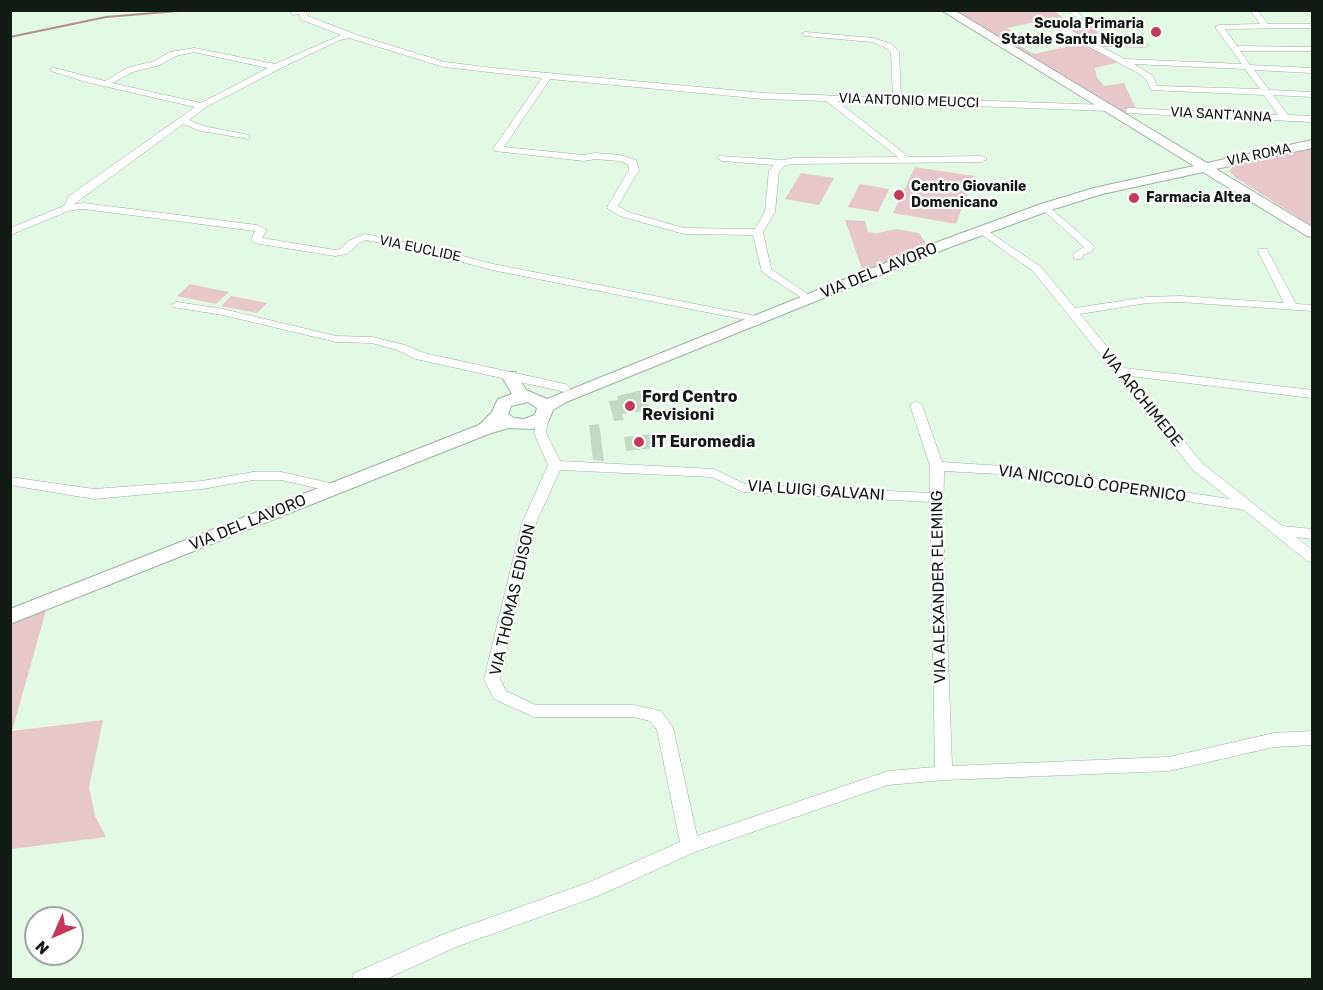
<!DOCTYPE html>
<html>
<head>
<meta charset="utf-8">
<style>
  body { margin:0 }
  #map { position:relative; width:1323px; height:990px; overflow:hidden; background:#e2f9e4; font-family:Rubik,sans-serif }
  canvas { display:block }
  .frame { position:absolute; inset:0; border:12px solid #121b13; pointer-events:none }
  .north { position:absolute; left:24px; top:906px; width:60px; height:60px; box-sizing:border-box; background:#fff; border:2px solid #a0a4a1; border-radius:50%; rotate:225deg; font-size:16px; font-weight:700; line-height:24px; text-align:center; color:#121b13 }
  .north::after { content:''; display:block; margin:auto; width:21px; height:27px; background:#c73757; clip-path:polygon(50% 0,100% 100%,50% 72%,0 100%) }
</style>
</head>
<body>
<div id="map">
<canvas width="1323" height="990"></canvas>
<div class="frame"></div>
<div class="north">N</div>
</div>
<script>
const g = document.querySelector('canvas').getContext('2d');
g.lineJoin = 'round';
function paint(path, color) { g.fillStyle = color; g.fill(path, 'evenodd'); }
const shape = rows => new Path2D(rows.map(r => 'M' + r).join(''));
function strokePath(path, color, width, dash) { g.strokeStyle = color; g.lineWidth = width; g.lineCap = dash ? 'butt' : 'round'; g.setLineDash(dash || []); g.stroke(path); }
function write(font, color, halo, rows, align = 'center') {
  g.font = font + ' Rubik,sans-serif'; g.lineWidth = 4.5; g.setLineDash([]); g.textBaseline = 'middle'; g.strokeStyle = halo; g.fillStyle = color; for (const [text, x, y, turn = 0] of rows) {
    g.save(); g.translate(x, y); g.rotate((+turn || 0) * Math.PI / 180); g.textAlign = isNaN(turn) ? turn : align; if (halo) g.strokeText(text, 0, 0); g.fillText(text, 0, 0); g.restore();
  }
}
paint(shape([
  [955,11,1054,11,1063,18,1092,20,1099,36,1078,35,1065,28,1056,18,1038,18,1041,21,1007,28,1012,32,1001,35,1034,54,1084,43,1119,62,1095,68,1097,78,1104,86,1124,83,1136,109,1124,109,1127,112,1123,112],
  [1312,149,1312,226,1236,178,1229,171,1233,167],
  [915,167,974,176,956,224,893,213],
  [801,173,834,178,819,205,785,199],
  [860,184,889,189,878,212,848,207],
  [845,220,865,221,868,232,878,233,896,229,919,233,928,246,863,272],
  [190,284,229,292,216,304,177,296],
  [231,296,267,303,257,313,221,306],
  [47,607,12,731,103,720,89,787,95,816,106,837,11,849,11,622]
]), '#e8c7ca');
strokePath(shape([
  [10,37,106,17,190,10]
]), '#b28e91', 2);
paint(shape([
  [642,390,651,410,622,414,624,420,614,421,609,401,618,400,617,396],
  [599,424,604,461,593,460,589,425],
  [652,434,655,448,626,451,624,437]
]), '#c2d9c4');
const minor = shape([
  [295,10,305,10,308,16,357,35,445,62,493,68,764,93,893,98,891,53,886,48,872,42,805,36,801,34,805,32,873,38,892,44,899,52,901,98,1108,105,1112,108,1108,111,837,101,909,157,982,156,987,159,982,162,794,164,786,165,779,171,775,212,763,232,771,269,812,297,812,301,808,302,762,272,753,235,684,234,620,216,608,209,607,207,629,170,628,164,619,161,595,159,584,161,495,151,493,149,542,78,444,67,349,38,340,40,287,65,208,106,189,120,203,126,249,135,249,139,201,131,183,124,74,204,84,203,257,225,267,230,262,238,335,250,340,249,350,240,365,234,433,248,493,264,761,317,763,319,757,322,492,270,432,254,366,240,358,244,347,254,335,256,254,243,251,240,255,231,84,209,71,210,10,235,10,228,64,206,69,196,195,107,86,82,51,71,51,67,105,81,127,68,154,61,170,52,194,48,275,64,341,35,302,20,299,14,292,15,291,13,295,10],
  [194,52,268,68,201,103,112,83,133,72,160,65,176,56,194,52],
  [550,79,764,99,826,101,898,157,794,158,783,160,719,156,717,158,722,161,774,165,769,170,765,212,755,229,684,228,628,212,618,206,639,170,636,160,620,155,595,153,584,155,504,147,550,79],
  [1079,10,1078,12,1083,17,1079,19,1068,11,1079,10],
  [1250,10,1257,10,1268,24,1312,24,1312,28,1225,29,1237,46,1312,47,1312,51,1240,51,1250,65,1312,68,1312,73,1254,70,1269,90,1312,92,1312,97,1273,95,1288,115,1312,116,1312,122,1126,113,1126,109,1129,108,1278,115,1264,95,1151,90,1146,79,1138,73,1054,28,1045,19,1052,17,1060,24,1090,41,1145,43,1149,45,1145,47,1100,46,1125,59,1242,64,1215,27,1219,25,1260,24,1250,10],
  [1134,64,1245,69,1260,89,1157,86,1153,76,1134,64],
  [1046,204,1094,246,1092,251,1083,255,1082,259,1074,259,1073,254,1084,247,1042,209,1042,205,1046,204],
  [982,227,1041,267,1075,308,1147,297,1180,296,1284,303,1258,251,1259,249,1267,249,1296,304,1312,305,1312,311,1180,302,1147,303,1080,314,1124,368,1312,390,1312,398,1130,376,1203,464,1282,526,1312,529,1312,539,1296,537,1312,550,1312,562,1307,561,1244,510,1017,475,944,471,943,521,952,766,1169,757,1274,733,1312,731,1312,745,1274,747,1169,771,944,780,888,785,695,852,598,896,456,947,384,980,352,980,354,973,444,934,587,883,680,842,657,730,650,721,634,717,534,717,494,699,484,679,522,523,548,465,534,433,538,415,542,414,548,418,546,433,560,461,714,469,745,484,930,493,930,466,910,405,916,401,922,405,942,462,1017,467,1230,499,1193,470,1033,271,978,232,977,230,982,227],
  [560,470,712,477,743,492,930,502,935,767,888,771,697,836,673,728,661,711,634,705,536,705,506,691,500,679,536,523,560,470],
  [177,302,223,309,336,336,372,337,405,345,424,353,565,384,571,388,565,392,416,359,397,350,372,343,336,342,223,315,173,307,171,305,177,302],
  [253,472,281,472,330,483,336,490,329,494,321,489,281,480,253,480,202,489,94,499,10,485,10,477,94,489,202,481,253,472]
]);
const major = shape([
  [941,10,954,10,1207,163,1312,140,1312,148,1216,169,1312,227,1312,237,1307,236,1203,172,1102,194,1051,210,945,249,566,402,553,410,548,422,532,429,509,428,491,433,10,624,10,609,479,425,492,412,498,399,512,394,501,375,503,372,515,372,526,390,547,399,935,243,1041,204,1094,188,1194,166,941,10],
  [528,402,537,408,535,415,524,419,514,418,508,414,511,406,528,402]
]);
strokePath(minor, '#9ab09c', 1);
strokePath(major, '#9ab09c', 2);
paint(minor, '#fff');
paint(major, '#fff');
for (const [x, y, r, color] of [
  [1156,32,6,"#c73757"],
  [899,195,6,"#c73757"],
  [1134,198,6,"#c73757"],
  [630,406,6,"#c73757"],
  [639,442,6,"#c73757"]
]) { const dot = new Path2D(); dot.arc(x, y, r, 0, 2 * Math.PI); g.fillStyle = color; g.fill(dot); strokePath(dot, '#fff', 2); }
write('bold 14px', '#121b13', '#fff', [
  ["Scuola Primaria",1144,24,"right"],
  ["Statale Santu Nigola",1144,40,"right"],
  ["Centro Giovanile",911,187],
  ["Domenicano",911,203],
  ["Farmacia Altea",1146,198]
], 'left');
write('14px', '#121b13', '#fff', [
  ["VIA ANTONIO MEUCCI",909,101,2],
  ["VIA SANT'ANNA",1221,115,3],
  ["VIA ROMA",1259,155,-12],
  ["VIA EUCLIDE",420,249,12]
]);
write('16px', '#121b13', '#fff', [
  ["VIA DEL LAVORO",879,271,-22],
  ["VIA ARCHIMEDE",1141,398,51],
  ["VIA NICCOLÒ COPERNICO",1092,484,8],
  ["VIA LUIGI GALVANI",816,491,4],
  ["VIA DEL LAVORO",248,523,-22],
  ["VIA ALEXANDER FLEMING",939,587,-91],
  ["VIA THOMAS EDISON",513,600,-77]
]);
write('bold 16px', '#121b13', '#fff', [
  ["Ford Centro",642,397],
  ["Revisioni",642,415],
  ["IT Euromedia",651,442]
], 'left');
</script>
</body>
</html>
